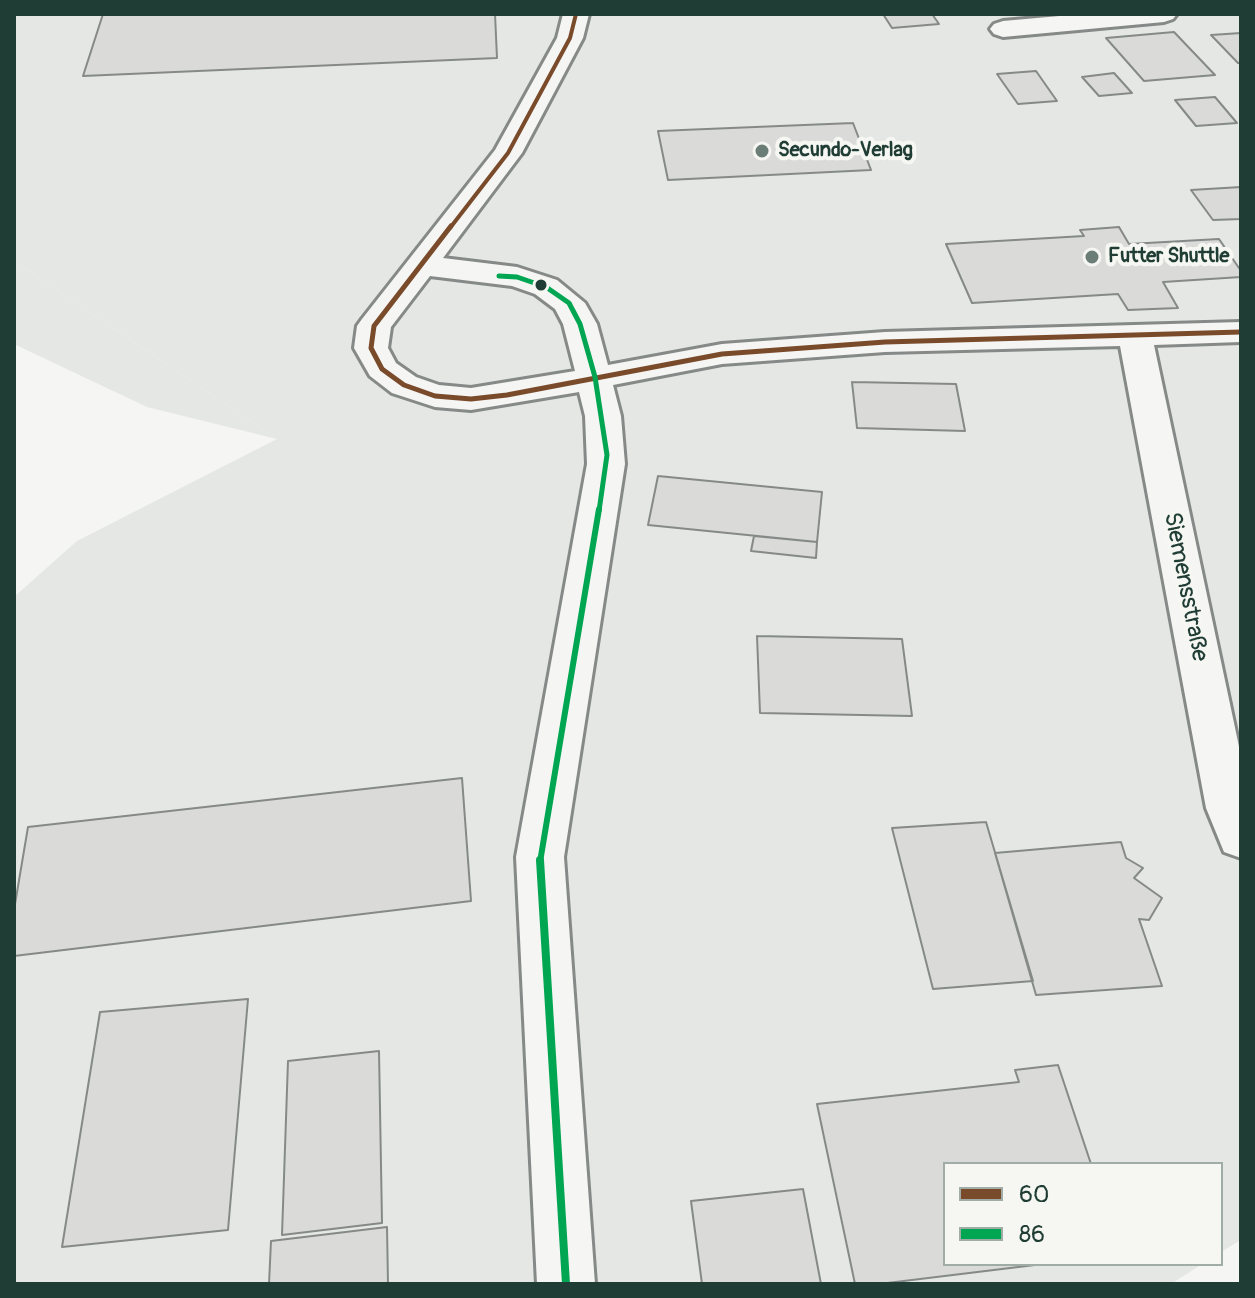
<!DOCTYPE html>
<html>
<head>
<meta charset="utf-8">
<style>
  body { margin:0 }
  #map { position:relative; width:1255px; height:1298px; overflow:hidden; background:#f5f5f3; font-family:Pangolin,sans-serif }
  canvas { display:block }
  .frame { position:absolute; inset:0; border:16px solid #1f3d34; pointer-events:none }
  .legend { position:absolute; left:943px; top:1162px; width:280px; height:104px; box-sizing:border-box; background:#f6f6f2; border:2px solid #a0aca6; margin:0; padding:10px 14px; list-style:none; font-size:24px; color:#1f3d34 }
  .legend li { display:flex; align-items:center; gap:16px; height:40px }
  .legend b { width:40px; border:2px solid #a0aca6 }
</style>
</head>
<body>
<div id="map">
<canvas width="1255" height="1298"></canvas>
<div class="frame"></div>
<ul class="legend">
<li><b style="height:10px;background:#7a4b2a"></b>60</li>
<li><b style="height:10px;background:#00a651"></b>86</li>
</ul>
</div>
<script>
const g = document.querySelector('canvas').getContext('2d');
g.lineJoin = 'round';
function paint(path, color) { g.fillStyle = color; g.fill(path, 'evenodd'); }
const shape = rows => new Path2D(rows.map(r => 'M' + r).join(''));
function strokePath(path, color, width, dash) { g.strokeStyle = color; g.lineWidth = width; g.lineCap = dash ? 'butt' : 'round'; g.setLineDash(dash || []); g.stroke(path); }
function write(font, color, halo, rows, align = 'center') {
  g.font = font + ' Pangolin,sans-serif'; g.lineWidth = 8; g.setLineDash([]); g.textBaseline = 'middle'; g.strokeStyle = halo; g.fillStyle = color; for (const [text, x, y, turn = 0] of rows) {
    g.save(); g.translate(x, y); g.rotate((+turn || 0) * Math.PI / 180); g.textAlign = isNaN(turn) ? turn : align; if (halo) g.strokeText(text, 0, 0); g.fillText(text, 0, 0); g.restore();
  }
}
paint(shape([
  [14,14,1241,14,1241,1240,1221,1252,1221,1164,945,1164,945,1264,1202,1264,1171,1284,14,1284,14,597,77,541,277,439,14,261]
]), '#e5e7e4');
paint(shape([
  [14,261,277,439,147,407,14,344],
  [470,289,506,291,535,302,546,312,552,323,553,335,548,347,523,368,484,379,441,376,410,361,401,349,398,337,409,314,435,297]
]), '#e4e7e3');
const building = shape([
  [103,14,495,14,497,58,83,76,103,14],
  [883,14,932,14,939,24,892,28,883,14],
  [1174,32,1215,75,1144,81,1106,38,1174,32],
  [1241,33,1241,63,1238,63,1211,35,1241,33],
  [1036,71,1057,101,1018,104,997,74,1036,71],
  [1114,73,1132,93,1099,96,1082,77,1114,73],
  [1215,97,1237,123,1196,126,1175,100,1215,97],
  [853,123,871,170,668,180,658,131,853,123],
  [1241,187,1241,219,1213,220,1191,190,1241,187],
  [1119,227,1129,244,1219,239,1241,271,1241,277,1163,282,1178,308,1128,310,1118,294,972,303,946,244,1084,236,1080,230,1119,227],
  [852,382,956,384,965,431,857,428,852,382],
  [658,476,822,492,817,542,648,525,658,476],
  [754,536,817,542,816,558,751,551,754,536],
  [757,636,902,639,912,716,760,713,757,636],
  [462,778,471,901,14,956,14,910,28,827,462,778],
  [986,822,1033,981,933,989,892,828,986,822],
  [1121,842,1126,858,1143,868,1134,878,1162,898,1149,920,1139,919,1162,986,1036,995,995,853,1121,842],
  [248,999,228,1230,62,1247,100,1012,248,999],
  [379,1051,382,1223,282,1235,288,1061,379,1051],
  [1058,1065,1091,1164,945,1164,945,1264,1043,1264,879,1284,855,1284,817,1104,1019,1082,1015,1070,1058,1065],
  [803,1189,821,1284,702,1284,691,1201,803,1189],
  [387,1227,388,1284,269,1284,271,1241,387,1227]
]);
paint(building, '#dadbd9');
strokePath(building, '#858a88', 2);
const street = shape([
  [563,14,589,14,583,38,522,153,443,258,517,267,557,280,585,303,597,324,608,365,722,344,885,332,1241,322,1241,342,1154,345,1241,756,1241,858,1224,852,1206,808,1120,346,885,352,722,364,613,385,621,416,625,464,564,857,595,1284,537,1284,516,857,587,464,585,416,579,392,471,410,435,407,392,393,370,376,354,348,357,326,362,319,495,150,557,38,563,14],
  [430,276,512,286,535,294,555,309,563,324,575,371,471,388,439,385,416,377,396,363,388,348,391,327,430,276],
  [1082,14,1177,14,1173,19,1164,22,1003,37,994,34,990,29,994,24,1003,21,1082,14]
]);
strokePath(street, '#858a88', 6);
paint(street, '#f5f5f3');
strokePath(shape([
  [450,228,508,153,570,38,576,14]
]), '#7a4b2a', 4);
strokePath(shape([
  [451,226,374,326,371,348,382,369,404,385,435,396,471,399,507,395,722,354,885,342,1241,332]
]), '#7a4b2a', 5);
strokePath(shape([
  [499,276,517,277,546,287,569,303,580,324,595,377,607,455,599,511]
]), '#00a651', 5);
strokePath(shape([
  [540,862,599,509]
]), '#00a651', 6);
strokePath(shape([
  [540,860,566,1284]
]), '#00a651', 8);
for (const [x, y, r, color] of [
  [762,151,8,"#6a7d77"],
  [1092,257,8,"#6a7d77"],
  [541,285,7,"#1f3d34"]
]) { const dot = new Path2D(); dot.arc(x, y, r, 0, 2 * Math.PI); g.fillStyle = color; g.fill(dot); strokePath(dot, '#f6f6f2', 3); }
write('bold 20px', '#1f3d34', '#f6f6f2', [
  ["Secundo-Verlag",778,151],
  ["Futter Shuttle",1108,257]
], 'left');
write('24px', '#1f3d34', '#f6f6f2', [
  ["Siemensstraße",1185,587,79]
]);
</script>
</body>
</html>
